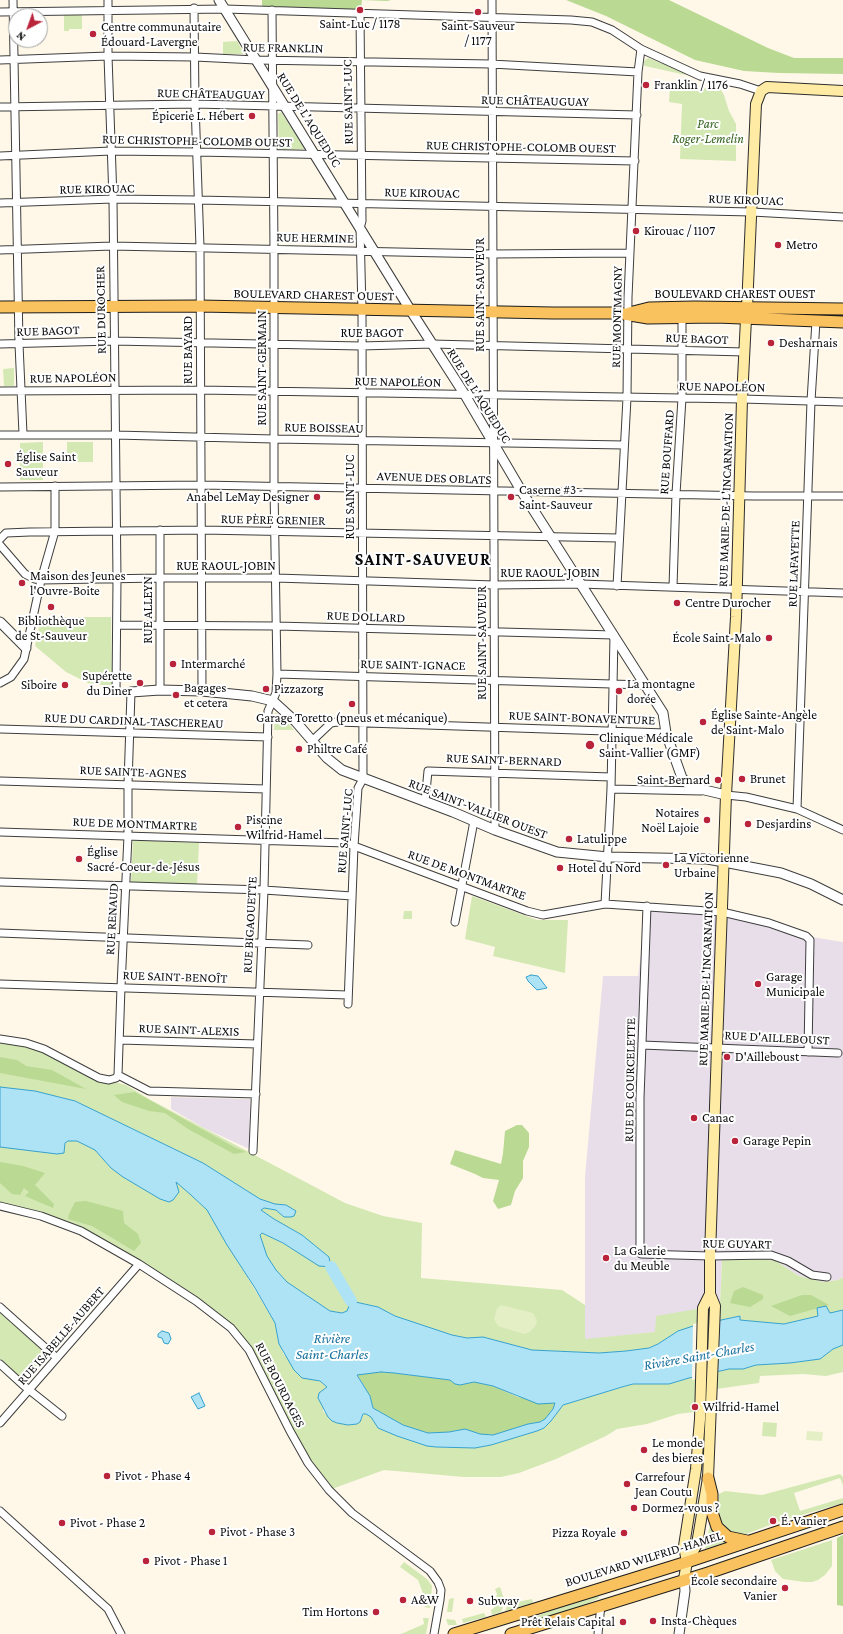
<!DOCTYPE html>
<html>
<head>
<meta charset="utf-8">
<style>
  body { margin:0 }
  #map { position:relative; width:843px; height:1634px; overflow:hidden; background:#fff8e8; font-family:"Crimson Pro",serif }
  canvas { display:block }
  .north { position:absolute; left:8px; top:8px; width:40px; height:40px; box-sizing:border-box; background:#fff; border:1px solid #9d9d9d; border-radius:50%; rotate:221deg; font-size:11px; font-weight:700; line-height:16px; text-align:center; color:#0b0b0b }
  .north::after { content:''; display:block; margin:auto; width:14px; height:18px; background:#ba243b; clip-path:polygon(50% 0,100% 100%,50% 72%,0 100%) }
</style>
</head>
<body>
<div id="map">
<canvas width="843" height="1634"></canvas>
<div class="north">N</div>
</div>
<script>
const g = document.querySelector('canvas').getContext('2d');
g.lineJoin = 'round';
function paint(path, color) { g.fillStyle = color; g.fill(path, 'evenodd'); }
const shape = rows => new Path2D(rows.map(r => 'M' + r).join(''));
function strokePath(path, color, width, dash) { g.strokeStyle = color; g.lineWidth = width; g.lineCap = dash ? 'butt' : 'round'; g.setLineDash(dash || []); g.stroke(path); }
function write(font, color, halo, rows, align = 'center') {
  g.font = font + ' "Crimson Pro",serif'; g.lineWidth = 4; g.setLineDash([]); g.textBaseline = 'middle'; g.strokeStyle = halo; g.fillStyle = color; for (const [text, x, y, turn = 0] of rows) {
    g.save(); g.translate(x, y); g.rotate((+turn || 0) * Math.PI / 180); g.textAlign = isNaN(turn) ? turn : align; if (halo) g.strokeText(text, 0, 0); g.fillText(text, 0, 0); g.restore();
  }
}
paint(shape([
  [647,906,722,912,806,936,843,942,843,1277,838,1280,824,1282,799,1276,776,1261,722,1260,720,1305,655,1332,584,1340,581,1336,585,1305,585,1177,603,976,638,976],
  [171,1097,250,1099,249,1147,247,1148,204,1128,171,1109]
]), '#e8deea');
paint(shape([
  [82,14,82,29,69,29,69,31,64,31,64,15],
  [237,41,243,51,243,54,223,54,223,42],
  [648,58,687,73,688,74,686,75,645,66,644,65,644,61],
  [670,85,721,90,724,95,729,111,736,124,736,161,680,159,682,104,669,102],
  [281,112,305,149,279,150,278,114],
  [14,368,14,386,4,386,3,369],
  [43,442,43,480,20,480,20,443],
  [67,442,93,442,93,462,67,462],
  [41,617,111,617,112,684,108,686,88,683,66,672,35,646],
  [275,712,286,721,294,730,274,730],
  [133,840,199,843,197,885,131,882],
  [472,896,537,920,568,920,565,973,493,956,495,947,465,939],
  [404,911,412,911,412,919,403,919],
  [0,1042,28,1046,111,1081,126,1085,149,1099,345,1203,383,1216,422,1223,421,1278,562,1290,585,1305,585,1339,655,1332,656,1316,720,1305,722,1260,764,1259,776,1261,799,1276,824,1282,838,1280,843,1277,843,1310,830,1314,817,1308,819,1316,784,1324,740,1320,739,1316,678,1331,658,1344,649,1348,626,1351,599,1353,532,1350,483,1337,467,1338,452,1335,395,1316,378,1307,352,1301,347,1311,342,1313,330,1311,287,1282,276,1270,267,1256,260,1235,262,1233,331,1267,329,1257,302,1235,274,1219,261,1210,264,1208,276,1210,284,1217,291,1217,294,1216,286,1205,275,1204,260,1199,203,1163,75,1101,35,1091,0,1087],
  [68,1141,77,1141,95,1150,111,1168,178,1187,176,1182,191,1195,207,1210,272,1318,275,1323,279,1344,284,1355,327,1387,324,1389,323,1411,332,1421,337,1423,348,1425,357,1424,360,1422,364,1414,366,1414,371,1417,378,1428,427,1446,436,1447,475,1448,491,1445,537,1431,544,1428,551,1421,563,1405,633,1384,669,1384,689,1378,729,1369,743,1369,756,1365,790,1363,820,1359,833,1349,843,1345,843,1372,826,1376,803,1374,760,1376,759,1383,702,1391,701,1411,678,1414,647,1424,617,1429,606,1436,556,1459,519,1473,501,1477,464,1477,384,1470,329,1490,314,1472,249,1350,220,1318,81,1231,0,1206,0,1147,65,1151,64,1146],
  [0,1312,48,1355,48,1358,29,1379,23,1380,0,1359],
  [763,1422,777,1423,776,1437,762,1436],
  [840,1474,843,1477,843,1485,840,1478,794,1493,800,1511,843,1498,843,1503,771,1524,770,1525,746,1534,730,1532,721,1524,718,1513,719,1494,725,1491,762,1495],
  [712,1519,726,1542,705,1549,707,1537],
  [832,1540,832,1566,825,1575,818,1580,812,1582,804,1582,783,1579,775,1571,771,1560],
  [404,1562,427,1579,432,1586,430,1608,424,1607,427,1604,418,1580,400,1567],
  [500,1587,505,1602,501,1612,492,1615,491,1610,494,1608,497,1594,495,1589],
  [598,1596,599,1598,575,1610,521,1627,519,1624,549,1611],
  [454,1598,452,1612,447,1612,449,1599],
  [532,1599,533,1603,505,1611,508,1604],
  [484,1613,486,1617,463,1623,462,1619],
  [423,1618,429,1618,426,1634,401,1634,424,1624],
  [446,1619,455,1620,457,1625,448,1625]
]), '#d4e8b3');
paint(shape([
  [262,0,391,0,387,1,362,0,361,11,262,8],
  [566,0,669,0,768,48,794,58,843,58,843,74,779,73,744,71,695,60,606,16],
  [0,1057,17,1060,26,1066,52,1070,86,1089,0,1073],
  [135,1092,236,1148,246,1152,234,1154,188,1129,165,1113,149,1111,122,1102,114,1095],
  [517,1125,522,1125,529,1133,529,1147,523,1161,523,1178,515,1191,511,1205,498,1209,493,1201,499,1180,483,1178,475,1174,450,1164,455,1150,501,1164,503,1153,505,1131],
  [0,1162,23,1166,45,1173,35,1185,54,1204,53,1208,25,1196,29,1192,24,1188,20,1195,12,1194,0,1183],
  [86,1201,123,1211,124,1223,138,1234,141,1243,134,1251,92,1226,68,1219,69,1214,75,1202],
  [743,1287,763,1295,763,1299,750,1307,730,1303,734,1291],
  [802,1295,811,1295,829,1305,790,1316,771,1306],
  [381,1372,394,1373,450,1380,455,1384,460,1385,474,1382,493,1386,518,1397,555,1403,553,1409,545,1419,540,1422,528,1424,493,1435,480,1434,465,1429,449,1432,428,1433,403,1425,373,1408,370,1396,357,1374],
  [843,1535,843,1606,837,1605,837,1538]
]), '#bad993');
paint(shape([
  [501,1305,533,1313,537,1320,536,1325,530,1332,524,1334,498,1326,494,1319,497,1309],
  [807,1431,823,1432,822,1441,806,1440]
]), '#e5efc5');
const water = shape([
  [531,975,538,976,547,988,537,990,528,981,526,977,531,975],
  [0,1087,35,1091,75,1101,203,1163,260,1199,275,1204,286,1205,296,1211,294,1216,291,1217,284,1217,276,1210,264,1208,261,1210,274,1219,302,1235,329,1257,331,1267,319,1266,283,1243,262,1233,260,1235,267,1256,276,1270,287,1282,330,1311,342,1313,347,1311,351,1301,378,1307,395,1316,452,1335,467,1338,483,1337,532,1350,599,1353,626,1351,649,1348,658,1344,678,1331,693,1326,740,1316,740,1320,784,1324,818,1316,817,1308,826,1306,830,1313,843,1310,843,1345,833,1349,820,1359,790,1363,756,1365,743,1369,729,1369,689,1378,669,1384,633,1384,622,1387,563,1405,551,1421,544,1428,537,1431,491,1445,475,1448,436,1447,427,1446,397,1436,378,1428,371,1417,366,1414,363,1414,360,1422,357,1424,348,1425,337,1423,332,1421,328,1417,318,1398,319,1393,327,1387,320,1381,302,1378,294,1370,279,1344,275,1323,255,1288,227,1245,207,1210,191,1195,176,1182,179,1192,173,1200,169,1202,160,1199,123,1177,111,1168,95,1150,77,1141,68,1141,65,1143,64,1153,57,1154,0,1147,0,1087],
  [381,1372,394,1373,450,1380,455,1384,460,1385,474,1382,493,1386,538,1404,555,1403,553,1409,545,1419,540,1422,528,1424,493,1435,480,1434,465,1429,449,1432,428,1433,403,1425,373,1408,370,1396,357,1375,381,1372],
  [162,1331,169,1333,171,1339,168,1344,164,1343,162,1338,158,1337,158,1334,162,1331],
  [199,1393,205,1406,198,1409,191,1397,199,1393]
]);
paint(water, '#aee3f6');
strokePath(water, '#35a1cd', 1);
paint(shape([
  [720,1318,718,1374,692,1380,693,1324]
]), '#fff8e8');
strokePath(shape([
  [331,1267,351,1301]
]), '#aee3f6', 12);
const minor = shape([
  [13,0,19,344,23,434],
  [108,0,108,56,113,199,117,579,116,692],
  [492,0,495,830],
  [194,8,195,104,200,247,202,691],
  [0,12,225,9,571,20,592,22,612,30,641,49,700,76,740,84,761,91],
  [0,60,108,56,195,57,256,60,491,64,638,72],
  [0,107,195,104,637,115],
  [0,156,111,151,197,152,635,161],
  [0,203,113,199,198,200,752,212,843,217],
  [0,250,112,246,492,254,630,253],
  [0,344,113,341,361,346,432,344,745,352],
  [0,391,200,390,742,399,843,402],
  [0,435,115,435,274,439,624,445],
  [0,487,202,485,754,496,843,496],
  [160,530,160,690],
  [0,539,6,533,30,532,202,530,619,538],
  [0,545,25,574,35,579,41,580,160,578,276,578,494,585,580,584,843,593],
  [617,586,627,398,628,297,638,72,641,49],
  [673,587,676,494,682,398,682,318],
  [117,625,277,626,614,635,611,789,605,904],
  [277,674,645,685],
  [0,683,11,677,24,659,41,580,55,531,55,486],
  [0,729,268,737],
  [312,741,331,723,337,722,666,733],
  [0,781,266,789],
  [611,789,701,791],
  [726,795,746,797,797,809,843,830],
  [425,802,428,771,611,777],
  [797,809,811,401,816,321],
  [0,832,346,843,527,911,543,915,605,904,722,912,769,923,806,936,810,940,808,1052],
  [0,882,264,890,352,896],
  [647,906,640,1098,640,1252,641,1254,710,1256,771,1255,788,1261,812,1275,827,1277],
  [455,922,474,821],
  [0,933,308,945],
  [0,984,348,995],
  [348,1004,354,846,358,788,363,779,362,310,360,228,362,221,360,13],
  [0,1039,26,1043,44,1049,99,1078,109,1080,116,1078,118,1075],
  [120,1040,257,1044],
  [642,1045,838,1053],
  [118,1075,121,987,128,836,128,784,131,692],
  [118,1075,149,1091,256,1094],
  [253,1151,264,890,268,711,276,693,277,674,274,487,274,250,272,10],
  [0,1206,41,1216,81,1231,139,1264,196,1301,231,1328,249,1350,290,1431,308,1463,329,1490,352,1513,430,1571,438,1582,441,1590,440,1600,434,1634],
  [0,1307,57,1358],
  [0,1364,23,1385,62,1416],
  [0,1423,139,1264],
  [0,1511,108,1609,121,1634],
  [598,1634,601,1605]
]);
const tertiary = shape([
  [219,0,411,311,465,395,522,492,663,713,666,733,682,778,688,784,696,788,726,795],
  [0,622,26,648],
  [131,692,160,690,202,691,252,696,273,701,296,722,327,758,342,770,453,812,495,830,557,852,608,857,707,859,724,862,781,873,811,884,843,900],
  [679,1634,685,1591,684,1579]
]);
const secondary = shape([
  [747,308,756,104,761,91,767,87,843,91],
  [687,1562,684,1546,696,1469,700,1419,703,1308,710,1294],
  [684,1579,687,1562,697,1544,708,1478,715,1306,710,1294,710,1256,717,1047,726,795,736,617,742,399,746,319]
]);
const primary = shape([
  [0,307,200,306,553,313,618,313,648,318,716,317,843,322],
  [629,313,649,308,694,307,843,309],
  [708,1478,712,1494,712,1512,717,1527,728,1537,747,1541],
  [454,1634,687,1562,843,1510],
  [511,1634,708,1573,843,1527]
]);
strokePath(minor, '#3e3e3e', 9);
strokePath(tertiary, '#3e3e3e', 11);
strokePath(secondary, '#2d2d2d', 12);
strokePath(primary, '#1c1c1c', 13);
strokePath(minor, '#fff', 7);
strokePath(tertiary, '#fff', 9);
strokePath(secondary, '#ffeba3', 10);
strokePath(primary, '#f9c25f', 11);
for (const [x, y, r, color] of [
  [360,10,4,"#ba243b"],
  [478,12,4,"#ba243b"],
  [93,34,4,"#ba243b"],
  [646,85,4,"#ba243b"],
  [252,116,4,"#ba243b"],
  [636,231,4,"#ba243b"],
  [778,245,4,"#ba243b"],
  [771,343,4,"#ba243b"],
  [8,464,4,"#ba243b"],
  [317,497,4,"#ba243b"],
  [511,497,4,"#ba243b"],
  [22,583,4,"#ba243b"],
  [677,603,4,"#ba243b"],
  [51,607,4,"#ba243b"],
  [769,638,4,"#ba243b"],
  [173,664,4,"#ba243b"],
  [140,683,4,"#ba243b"],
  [65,685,4,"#ba243b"],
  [266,689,4,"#ba243b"],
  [619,691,4,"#ba243b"],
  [176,695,4,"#ba243b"],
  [352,704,4,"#ba243b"],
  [703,722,4,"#ba243b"],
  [590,745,5,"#ba243b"],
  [299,749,4,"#ba243b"],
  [742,779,4,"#ba243b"],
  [718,780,4,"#ba243b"],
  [707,820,4,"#ba243b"],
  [748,824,4,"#ba243b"],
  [238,827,4,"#ba243b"],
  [569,839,4,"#ba243b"],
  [79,859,4,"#ba243b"],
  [666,865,4,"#ba243b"],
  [560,868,4,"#ba243b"],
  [758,984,4,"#ba243b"],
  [727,1057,4,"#ba243b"],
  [694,1118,4,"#ba243b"],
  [735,1141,4,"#ba243b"],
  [606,1258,4,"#ba243b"],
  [695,1407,4,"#ba243b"],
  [644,1450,4,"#ba243b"],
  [107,1476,4,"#ba243b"],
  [627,1484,4,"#ba243b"],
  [634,1508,4,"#ba243b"],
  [773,1521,4,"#ba243b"],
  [62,1523,4,"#ba243b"],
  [212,1532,4,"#ba243b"],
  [624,1533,4,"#ba243b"],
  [146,1561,4,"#ba243b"],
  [785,1588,4,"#ba243b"],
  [403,1600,4,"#ba243b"],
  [470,1601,4,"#ba243b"],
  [376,1612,4,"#ba243b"],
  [653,1621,4,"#ba243b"],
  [623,1622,4,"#ba243b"]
]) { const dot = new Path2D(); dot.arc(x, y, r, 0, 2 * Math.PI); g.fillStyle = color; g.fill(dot); strokePath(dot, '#fff', 1.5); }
write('13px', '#0b0b0b', '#fff', [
  ["Saint-Luc / 1178",360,24,"center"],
  ["Saint-Sauveur",478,26,"center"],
  ["/ 1177",478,41,"center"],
  ["Centre communautaire",101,27],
  ["Édouard-Lavergne",101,42],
  ["Franklin / 1176",654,85],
  ["Épicerie L. Hébert",244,116,"right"],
  ["Kirouac / 1107",644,231],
  ["Metro",786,245],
  ["Desharnais",779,343],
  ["Église Saint",16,457],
  ["Sauveur",16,472],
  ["Caserne #3 -",519,490],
  ["Saint-Sauveur",519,505],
  ["Anabel LeMay Designer",309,497,"right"],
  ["Maison des Jeunes",30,576],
  ["l'Ouvre-Boite",30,591],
  ["Centre Durocher",685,603],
  ["Bibliothèque",51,621,"center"],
  ["de St-Sauveur",51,636,"center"],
  ["École Saint-Malo",761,638,"right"],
  ["Intermarché",181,664],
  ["Supérette",132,676,"right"],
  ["du Diner",132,691,"right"],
  ["La montagne",627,684],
  ["dorée",627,699],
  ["Siboire",57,685,"right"],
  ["Bagages",184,688],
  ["et cetera",184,703],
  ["Pizzazorg",274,689],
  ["Église Sainte-Angèle",711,715],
  ["de Saint-Malo",711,730],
  ["Garage Toretto (pneus et mécanique)",352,718,"center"],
  ["Clinique Médicale",599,738],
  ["Saint-Vallier (GMF)",599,753],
  ["Philtre Café",307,749],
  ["Brunet",750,779],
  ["Saint-Bernard",710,780,"right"],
  ["Notaires",699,813,"right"],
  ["Noël Lajoie",699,828,"right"],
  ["Piscine",246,820],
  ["Wilfrid-Hamel",246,835],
  ["Desjardins",756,824],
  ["Latulippe",577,839],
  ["Église",87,852],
  ["Sacré-Coeur-de-Jésus",87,867],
  ["La Victorienne",674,858],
  ["Urbaine",674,873],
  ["Hotel du Nord",568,868],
  ["Garage",766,977],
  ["Municipale",766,992],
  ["D'Ailleboust",735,1057],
  ["Canac",702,1118],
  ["Garage Pepin",743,1141],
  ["La Galerie",614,1251],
  ["du Meuble",614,1266],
  ["Wilfrid-Hamel",703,1407],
  ["Le monde",652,1443],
  ["des bieres",652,1458],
  ["Pivot - Phase 4",115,1476],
  ["Carrefour",635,1477],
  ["Jean Coutu",635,1492],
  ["Dormez-vous ?",642,1508],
  ["É. Vanier",781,1521],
  ["Pivot - Phase 2",70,1523],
  ["Pivot - Phase 3",220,1532],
  ["Pizza Royale",616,1533,"right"],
  ["Pivot - Phase 1",154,1561],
  ["École secondaire",777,1581,"right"],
  ["Vanier",777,1596,"right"],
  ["A&W",411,1600],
  ["Subway",478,1601],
  ["Tim Hortons",368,1612,"right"],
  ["Insta-Chèques",661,1621],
  ["Prêt Relais Capital",615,1622,"right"]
], 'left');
write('13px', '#0b0b0b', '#fff', [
  ["RUE FRANKLIN",283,48,1],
  ["RUE CHÂTEAUGUAY",211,94,1],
  ["RUE CHÂTEAUGUAY",535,101,1],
  ["RUE SAINT-LUC",348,102,-91],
  ["RUE DE L'AQUEDUC",309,120,58],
  ["RUE CHRISTOPHE-COLOMB OUEST",197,141,1],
  ["RUE CHRISTOPHE-COLOMB OUEST",521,147,1],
  ["RUE KIROUAC",97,189,-1],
  ["RUE KIROUAC",422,193,1],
  ["RUE KIROUAC",746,200,2],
  ["RUE HERMINE",315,238,1],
  ["BOULEVARD CHAREST OUEST",735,294],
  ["BOULEVARD CHAREST OUEST",314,295,1],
  ["RUE SAINT-SAUVEUR",480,295,-90],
  ["RUE DUROCHER",101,310,-91],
  ["RUE MONTMAGNY",617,317,-89],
  ["RUE BAGOT",48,331,-2],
  ["RUE BAGOT",372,333],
  ["RUE BAGOT",697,339,2],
  ["RUE BAYARD",188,350,-90],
  ["RUE SAINT-GERMAIN",262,368,-90],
  ["RUE NAPOLÉON",73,378,-1],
  ["RUE NAPOLÉON",398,382,1],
  ["RUE NAPOLÉON",722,387,1],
  ["RUE DE L'AQUEDUC",479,396,58],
  ["RUE BOISSEAU",324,428,1],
  ["RUE BOUFFARD",667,452,-86],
  ["AVENUE DES OBLATS",434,478,2],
  ["RUE SAINT-LUC",350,497,-90],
  ["RUE MARIE-DE-L'INCARNATION",726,500,-88],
  ["RUE PÈRE GRENIER",273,520,1],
  ["RUE LAFAYETTE",794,564,-88],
  ["RUE RAOUL-JOBIN",226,566],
  ["RUE RAOUL-JOBIN",550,573],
  ["RUE ALLEYN",148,610,-90],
  ["RUE DOLLARD",366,617,2],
  ["RUE SAINT-SAUVEUR",482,643,-90],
  ["RUE SAINT-IGNACE",413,665,1],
  ["RUE SAINT-BONAVENTURE",582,718,2],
  ["RUE DU CARDINAL-TASCHEREAU",134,721,2],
  ["RUE SAINT-BERNARD",504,760,2],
  ["RUE SAINTE-AGNES",133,772,2],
  ["RUE SAINT-VALLIER OUEST",478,809,21],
  ["RUE DE MONTMARTRE",135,824,2],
  ["RUE SAINT-LUC",345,831,-85],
  ["RUE DE MONTMARTRE",467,875,20],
  ["RUE RENAUD",112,919,-87],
  ["RUE BIGAOUETTE",250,925,-87],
  ["RUE SAINT-BENOÎT",175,977,2],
  ["RUE MARIE-DE-L'INCARNATION",706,979,-88],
  ["RUE SAINT-ALEXIS",189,1030,2],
  ["RUE D'AILLEBOUST",777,1038,3],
  ["RUE DE COURCELETTE",630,1080,-89],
  ["RUE GUYART",737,1244,1],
  ["RUE ISABELLE-AUBERT",61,1336,-49],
  ["RUE BOURDAGES",280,1385,63],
  ["BOULEVARD WILFRID-HAMEL",644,1559,-17]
]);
write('italic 13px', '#32611c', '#fff', [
  ["Parc",708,124],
  ["Roger-Lemelin",708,139]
]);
write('italic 14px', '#156f9b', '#fff', [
  ["Rivière",332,1339],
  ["Saint-Charles",332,1355],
  ["Rivière Saint-Charles",699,1356,-10]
]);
g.letterSpacing = '1px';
write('bold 17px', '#0b0b0b', '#fff', [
  ["SAINT-SAUVEUR",423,560]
]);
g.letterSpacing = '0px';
</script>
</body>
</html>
